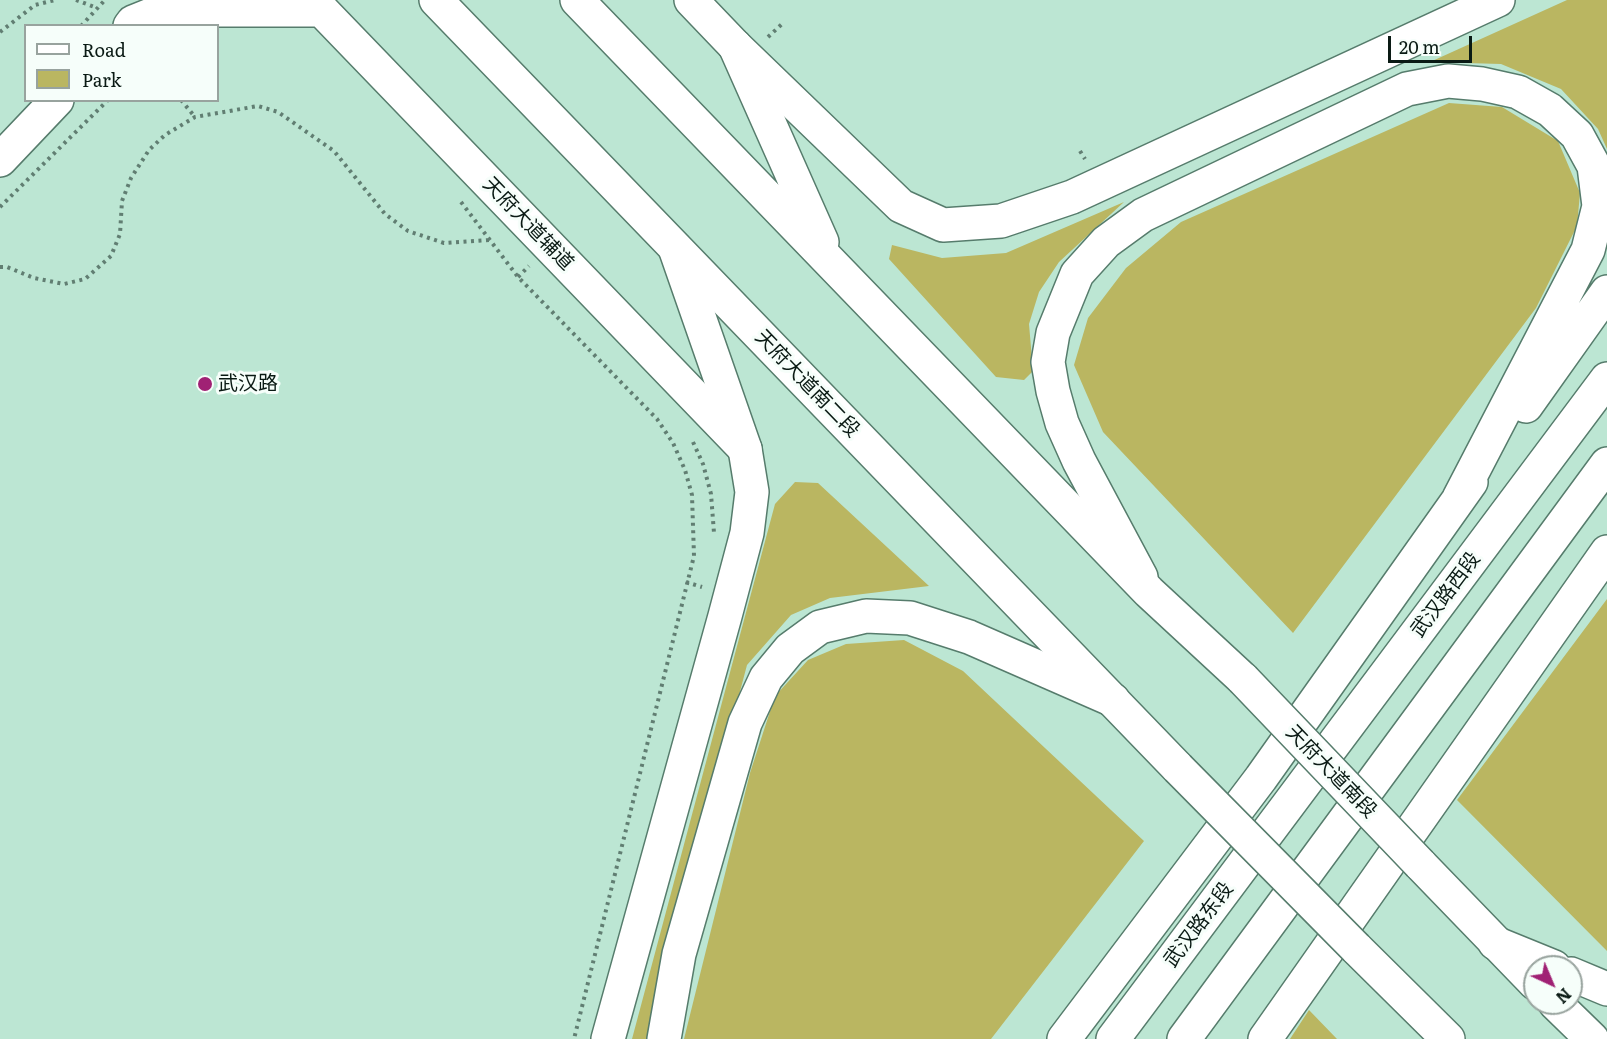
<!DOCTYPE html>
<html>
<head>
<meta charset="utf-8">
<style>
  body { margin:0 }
  #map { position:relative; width:1607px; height:1039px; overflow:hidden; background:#bce6d3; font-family:Literata,serif }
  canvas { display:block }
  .legend { position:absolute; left:24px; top:24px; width:195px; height:78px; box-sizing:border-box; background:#f6fefa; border:2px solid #98a39e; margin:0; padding:8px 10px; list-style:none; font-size:18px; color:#0a1a14 }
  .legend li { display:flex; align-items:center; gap:12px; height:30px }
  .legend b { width:30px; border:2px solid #98a39e }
  .north { position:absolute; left:1523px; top:955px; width:60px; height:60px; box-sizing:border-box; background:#f6fefa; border:2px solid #98a39e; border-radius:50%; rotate:136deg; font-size:16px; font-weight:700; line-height:24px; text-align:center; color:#0a1a14 }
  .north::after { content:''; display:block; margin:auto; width:21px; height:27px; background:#a02174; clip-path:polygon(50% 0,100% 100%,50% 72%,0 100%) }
  .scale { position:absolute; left:1388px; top:36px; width:84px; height:27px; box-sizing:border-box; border:3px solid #0a1a14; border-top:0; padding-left:8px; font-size:18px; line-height:21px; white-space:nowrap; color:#0a1a14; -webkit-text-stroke:4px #f6fefa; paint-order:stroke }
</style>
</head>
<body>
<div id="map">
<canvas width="1607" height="1039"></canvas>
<ul class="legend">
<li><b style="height:8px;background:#fff"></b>Road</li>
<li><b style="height:16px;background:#bab661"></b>Park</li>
</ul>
<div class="north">N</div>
<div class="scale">20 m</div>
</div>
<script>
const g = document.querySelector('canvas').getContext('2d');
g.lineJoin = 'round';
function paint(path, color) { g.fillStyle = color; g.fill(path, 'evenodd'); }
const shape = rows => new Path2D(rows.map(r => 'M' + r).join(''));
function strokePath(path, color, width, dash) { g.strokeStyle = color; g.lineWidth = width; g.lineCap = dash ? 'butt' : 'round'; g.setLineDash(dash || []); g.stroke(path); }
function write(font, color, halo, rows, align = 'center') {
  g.font = font + ' Literata,"Noto Sans SC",serif'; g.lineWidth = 6; g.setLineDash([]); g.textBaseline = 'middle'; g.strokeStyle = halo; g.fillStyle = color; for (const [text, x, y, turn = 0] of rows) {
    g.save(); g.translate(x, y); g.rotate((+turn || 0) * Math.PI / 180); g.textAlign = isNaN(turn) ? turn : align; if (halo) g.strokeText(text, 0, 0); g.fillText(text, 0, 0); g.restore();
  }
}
paint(shape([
  [1567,0,1607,0,1607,149,1598,129,1561,89,1501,64,1430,62],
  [1449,103,1502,107,1558,141,1580,193,1577,226,1536,308,1293,633,1103,432,1074,365,1088,318,1126,268,1181,222],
  [1124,202,1059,262,1039,292,1029,324,1033,371,1024,380,996,377,889,259,892,245,942,258,1006,253],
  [795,482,818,483,929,586,830,598,791,615,747,665,648,1039,632,1039,775,504],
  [1607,599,1607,951,1457,800],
  [904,640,963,671,1144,841,991,1039,684,1039,750,773,775,696,808,660,846,644],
  [1309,1010,1337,1039,1290,1039]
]), '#bab661');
const minor = shape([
  [312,0,745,449],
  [691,0,735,46],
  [130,26,133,22,163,10,322,10],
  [0,160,57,100]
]);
const major = shape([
  [735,46,901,206,943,225,1001,221,1072,197,1498,0],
  [1526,406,1607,292],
  [1141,577,1079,461,1062,423,1053,391,1048,362,1053,333,1077,274,1106,242,1143,215,1407,89,1448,81,1482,84,1518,92,1550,110,1577,135,1594,166,1599,206,1588,250,1459,498],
  [1495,943,1554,967],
  [1571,974,1607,989],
  [608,1039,725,616,747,533,752,492,745,449,675,248],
  [664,1039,679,954,745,723,766,678,790,649,820,627,866,616,910,618,969,637,1113,700],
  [1064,1039,1261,778,1471,482],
  [1265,1039,1607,552]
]);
const highway = shape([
  [436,0,1178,768],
  [577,0,1149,592,1243,679],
  [735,46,822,242],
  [1420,864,1535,983],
  [1356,948,1448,1039],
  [1555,1003,1592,1039],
  [1113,1039,1607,379],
  [1184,1039,1607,464]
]);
strokePath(minor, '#567c6c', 36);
strokePath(major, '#567c6c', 36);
strokePath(highway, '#567c6c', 36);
strokePath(shape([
  [76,0,97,8],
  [81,26,105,0],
  [0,32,35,5,55,0],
  [768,37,782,24],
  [181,100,195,117],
  [1080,151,1085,159],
  [461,202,518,277,657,419,673,443,685,470,692,495,694,556,574,1039],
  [0,207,108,100],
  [0,267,7,267,34,278,64,284,85,279,111,256,120,234,122,201,131,178,149,150,165,135,195,117,258,106,278,112,334,151,385,214,408,231,444,243,489,240],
  [518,277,529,266],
  [693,442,703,464,711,494,714,533],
  [686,582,702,587]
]), '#617e72', 4, [3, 4.5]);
strokePath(minor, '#fff', 33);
strokePath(major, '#fff', 33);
strokePath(highway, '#fff', 33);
const highwayBridge = shape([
  [1243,679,1420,864],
  [1178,768,1356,948]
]);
strokePath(highwayBridge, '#567c6c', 36, []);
strokePath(highwayBridge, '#fff', 33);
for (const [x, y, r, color] of [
  [205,384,8,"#a02174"]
]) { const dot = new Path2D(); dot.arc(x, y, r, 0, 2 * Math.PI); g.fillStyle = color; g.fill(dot); strokePath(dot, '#f6fefa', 2); }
write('20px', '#0a1a14', '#f6fefa', [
  ["天府大道辅道",528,224,46],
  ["天府大道南二段",807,384,46],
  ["武汉路西段",1446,595,-53],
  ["天府大道南段",1331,772,46],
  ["武汉路东段",1199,925,-53]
]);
write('20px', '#0a1a14', '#f6fefa', [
  ["武汉路",218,384]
], 'left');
</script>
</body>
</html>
